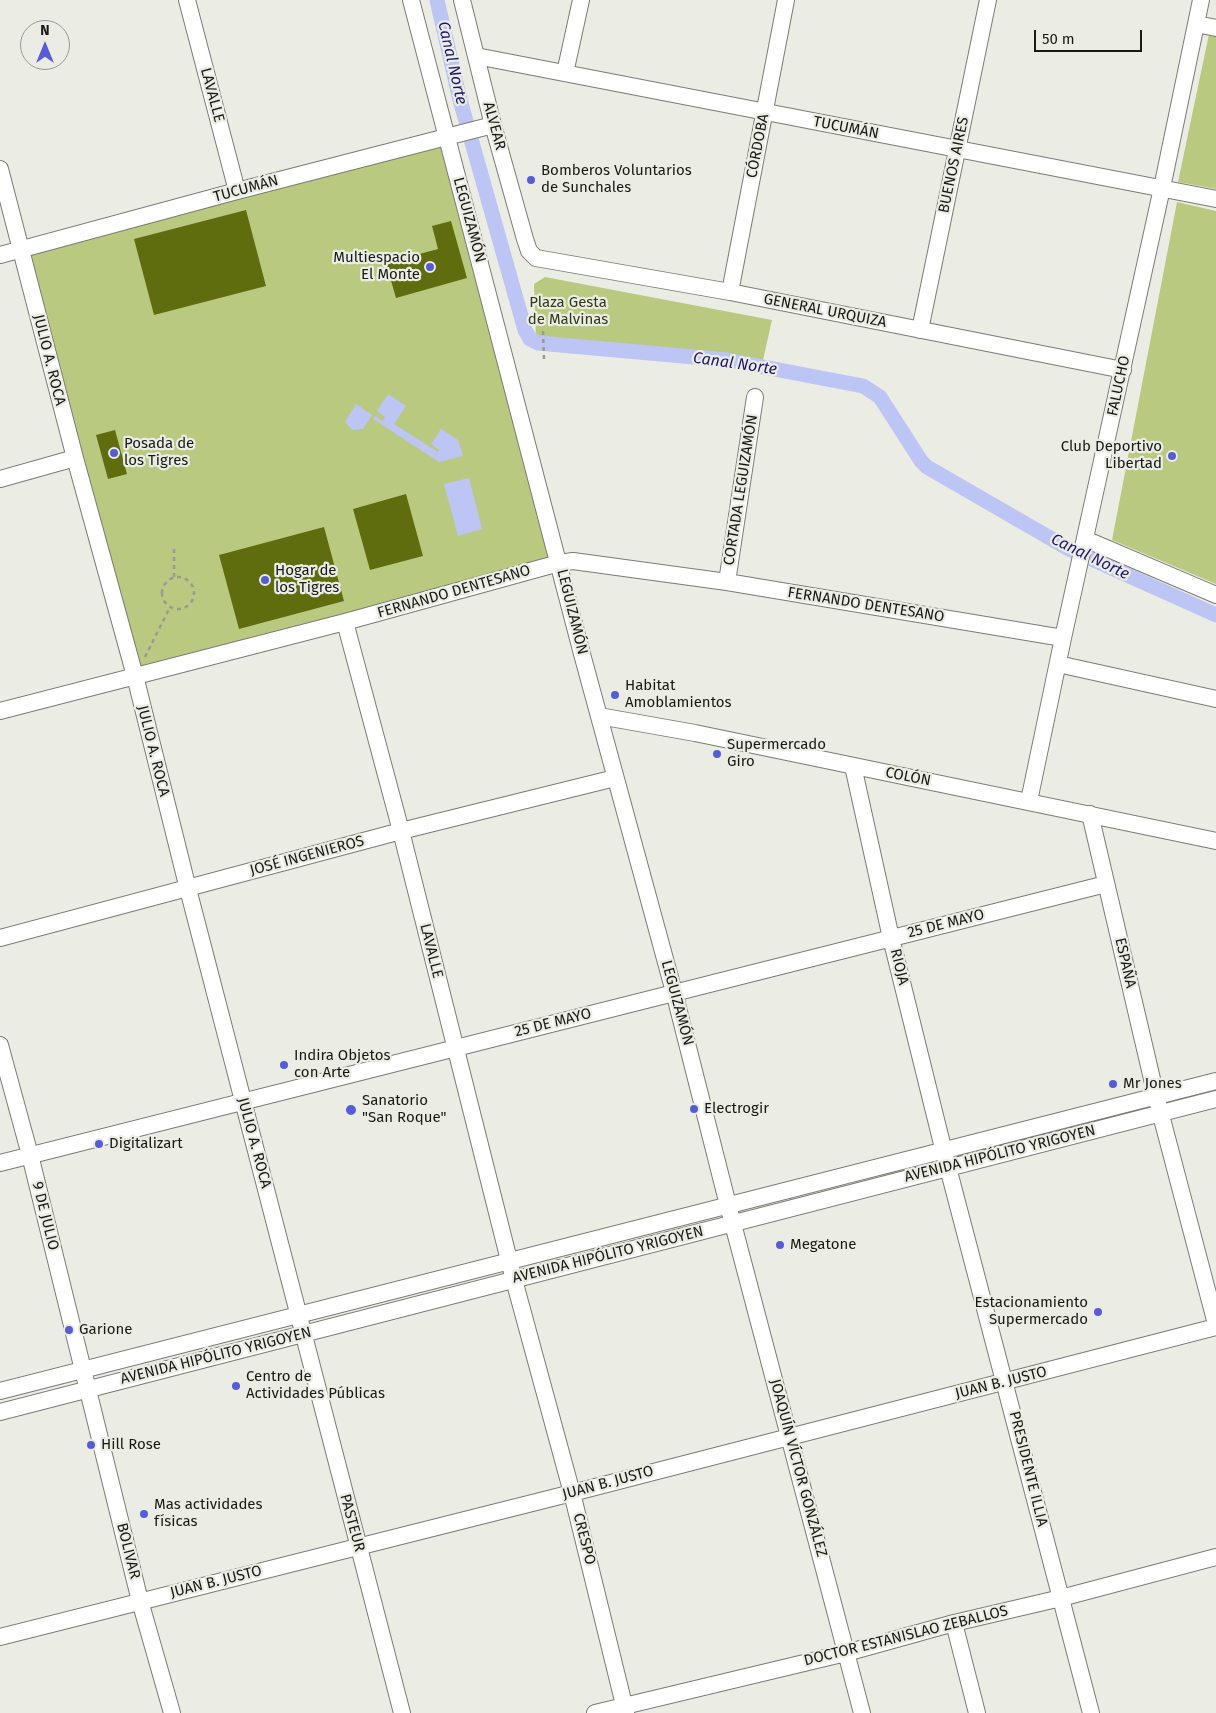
<!DOCTYPE html>
<html>
<head>
<meta charset="utf-8">
<style>
  body { margin:0 }
  #map { position:relative; width:1216px; height:1713px; overflow:hidden; background:#ebede4; font-family:"Fira Sans",sans-serif }
  canvas { display:block }
  .north { position:absolute; left:20px; top:20px; width:50px; height:50px; box-sizing:border-box; background:#ebede4; border:1px solid #979891; border-radius:50%; rotate:0deg; font-size:14px; font-weight:700; line-height:20px; text-align:center; color:#181815 }
  .north::after { content:''; display:block; margin:auto; width:18px; height:22px; background:#565dd4; clip-path:polygon(50% 0,100% 100%,50% 72%,0 100%) }
  .scale { position:absolute; left:1034px; top:30px; width:108px; height:22px; box-sizing:border-box; border:2px solid #181815; border-top:0; padding-left:6px; font-size:15px; line-height:18px; white-space:nowrap; color:#181815; -webkit-text-stroke:4px #ebede4; paint-order:stroke }
</style>
</head>
<body>
<div id="map">
<canvas width="1216" height="1713"></canvas>
<div class="north">N</div>
<div class="scale">50 m</div>
</div>
<script>
const g = document.querySelector('canvas').getContext('2d');
g.lineJoin = 'round';
function paint(path, color) { g.fillStyle = color; g.fill(path, 'evenodd'); }
const shape = rows => new Path2D(rows.map(r => 'M' + r).join(''));
function strokePath(path, color, width, dash) { g.strokeStyle = color; g.lineWidth = width; g.lineCap = dash ? 'butt' : 'round'; g.setLineDash(dash || []); g.stroke(path); }
function write(font, color, halo, rows, align = 'center') {
  g.font = font + ' "Fira Sans",sans-serif'; g.lineWidth = 4.5; g.setLineDash([]); g.textBaseline = 'middle'; g.strokeStyle = halo; g.fillStyle = color; for (const [text, x, y, turn = 0] of rows) {
    g.save(); g.translate(x, y); g.rotate((+turn || 0) * Math.PI / 180); g.textAlign = isNaN(turn) ? turn : align; if (halo) g.strokeText(text, 0, 0); g.fillText(text, 0, 0); g.restore();
  }
}
paint(shape([
  [1209,34,1216,35,1216,189,1178,182],
  [446,136,559,563,135,676,21,249],
  [1177,202,1216,211,1216,584,1112,540],
  [545,277,772,320,763,360,536,339,534,284]
]), '#bac980');
paint(shape([
  [388,394,406,406,394,424,438,452,439,450,431,444,441,429,458,440,463,456,439,462,373,419,375,416,383,421,385,417,377,411],
  [356,404,372,415,363,429,352,430,345,422],
  [469,478,482,529,458,536,444,484]
]), '#bcc5f4');
strokePath(shape([
  [437,0,460,100,525,330,530,339,538,343,727,360,863,386,880,397,921,461,927,467,1069,549,1216,615]
]), '#bcc5f4', 15);
paint(shape([
  [246,210,266,286,154,315,134,239],
  [451,221,467,278,396,298,386,263,438,249,432,226],
  [115,430,127,474,108,479,96,435],
  [406,494,423,556,370,570,353,509],
  [324,527,344,601,239,629,219,555]
]), '#606d0f');
const minor = shape([
  [187,0,237,191],
  [411,0,582,654,674,992,728,1205,862,1713],
  [462,0,493,125,525,239,529,251,536,258,730,292,1123,370],
  [1196,24,1216,28],
  [476,56,1216,199],
  [565,73,581,0],
  [0,169,75,458,135,676,188,889,402,1713],
  [0,255,237,191,493,125],
  [730,292,786,0],
  [920,330,988,0],
  [0,479,75,458],
  [1085,539,1216,595],
  [727,582,755,397],
  [345,622,401,831,514,1280,572,1493,626,1713],
  [1058,664,1216,699],
  [0,711,345,622,559,563,573,561,727,582,1063,638],
  [599,716,695,733,1216,841],
  [853,766,891,938,946,1160,1091,1713],
  [1029,801,1063,638,1162,188,1201,0],
  [1090,814,1156,1096,1216,1324],
  [0,938,401,831,615,778],
  [0,1045,30,1155,140,1601,172,1713],
  [0,1163,1106,884],
  [0,1391,1216,1081],
  [0,1412,1216,1099],
  [954,1623,977,1713],
  [0,1637,572,1493,1216,1327],
  [595,1713,846,1653,954,1623,1061,1598,1216,1557]
]);
strokePath(minor, '#7a7c74', 18);
strokePath(shape([
  [543,331,544,359],
  [174,549,174,577],
  '162 593a16 16 0 1 1 32 0a16 16 0 1 1-32 0Z',
  [145,657,170,607]
]), '#999a93', 2.5, [4, 4]);
strokePath(minor, '#fff', 16);
for (const [x, y, r, color] of [
  [531,180,5,"#565dd4"],
  [430,267,5,"#565dd4"],
  [114,453,5,"#565dd4"],
  [1172,456,5,"#565dd4"],
  [265,580,5,"#565dd4"],
  [615,695,5,"#565dd4"],
  [717,754,5,"#565dd4"],
  [284,1065,5,"#565dd4"],
  [1113,1084,5,"#565dd4"],
  [694,1109,5,"#565dd4"],
  [351,1110,6,"#565dd4"],
  [99,1144,5,"#565dd4"],
  [780,1245,5,"#565dd4"],
  [1098,1312,5,"#565dd4"],
  [69,1330,5,"#565dd4"],
  [236,1386,5,"#565dd4"],
  [91,1445,5,"#565dd4"],
  [144,1514,5,"#565dd4"]
]) { const dot = new Path2D(); dot.arc(x, y, r, 0, 2 * Math.PI); g.fillStyle = color; g.fill(dot); strokePath(dot, '#ebede4', 2); }
write('15px', '#181815', '#ebede4', [
  ["LAVALLE",212,95,75],
  ["ALVEAR",494,126,75],
  ["TUCUMÁN",846,128,11],
  ["CÓRDOBA",758,146,-79],
  ["BUENOS AIRES",954,165,-78],
  ["TUCUMÁN",246,189,-15],
  ["LEGUIZAMÓN",469,220,75],
  ["GENERAL URQUIZA",825,311,11],
  ["JULIO A. ROCA",49,360,76],
  ["FALUCHO",1119,386,-78],
  ["CORTADA LEGUIZAMÓN",741,490,-81],
  ["FERNANDO DENTESANO",454,592,-16],
  ["FERNANDO DENTESANO",866,605,9],
  ["LEGUIZAMÓN",572,612,76],
  ["JULIO A. ROCA",153,751,76],
  ["COLÓN",908,777,11],
  ["JOSÉ INGENIEROS",307,856,-15],
  ["25 DE MAYO",946,924,-14],
  ["LAVALLE",431,951,76],
  ["ESPAÑA",1125,963,77],
  ["RIOJA",899,967,76],
  ["LEGUIZAMÓN",677,1003,75],
  ["25 DE MAYO",553,1023,-14],
  ["JULIO A. ROCA",254,1143,75],
  ["AVENIDA HIPÓLITO YRIGOYEN",1000,1154,-14],
  ["9 DE JULIO",45,1216,76],
  ["AVENIDA HIPÓLITO YRIGOYEN",608,1255,-14],
  ["AVENIDA HIPÓLITO YRIGOYEN",216,1356,-14],
  ["JUAN B. JUSTO",1001,1383,-14],
  ["JOAQUÍN VÍCTOR GONZÁLEZ",798,1468,75],
  ["PRESIDENTE ILLIA",1028,1469,76],
  ["JUAN B. JUSTO",608,1483,-15],
  ["PASTEUR",352,1523,75],
  ["CRESPO",584,1539,76],
  ["BOLIVAR",128,1551,76],
  ["JUAN B. JUSTO",216,1582,-14],
  ["DOCTOR ESTANISLAO ZEBALLOS",906,1636,-14]
]);
write('15px', '#181815', '#ebede4', [
  ["Bomberos Voluntarios",541,171],
  ["de Sunchales",541,188],
  ["Multiespacio",420,258,"right"],
  ["El Monte",420,275,"right"],
  ["Posada de",124,444],
  ["los Tigres",124,461],
  ["Club Deportivo",1162,447,"right"],
  ["Libertad",1162,464,"right"],
  ["Hogar de",275,571],
  ["los Tigres",275,588],
  ["Habitat",625,686],
  ["Amoblamientos",625,703],
  ["Supermercado",727,745],
  ["Giro",727,762],
  ["Indira Objetos",294,1056],
  ["con Arte",294,1073],
  ["Mr Jones",1123,1084],
  ["Sanatorio",362,1101],
  ["\"San Roque\"",362,1118],
  ["Electrogir",704,1109],
  ["Digitalizart",109,1144],
  ["Megatone",790,1245],
  ["Estacionamiento",1088,1303,"right"],
  ["Supermercado",1088,1320,"right"],
  ["Garione",79,1330],
  ["Centro de",246,1377],
  ["Actividades Públicas",246,1394],
  ["Hill Rose",101,1445],
  ["Mas actividades",154,1505],
  ["físicas",154,1522]
], 'left');
write('15px', '#323914', '#ebede4', [
  ["Plaza Gesta",568,303],
  ["de Malvinas",568,320]
]);
write('italic 16px', '#1d166d', '#ebede4', [
  ["Canal Norte",452,63,77],
  ["Canal Norte",735,364,8],
  ["Canal Norte",1090,557,26]
]);
</script>
</body>
</html>
